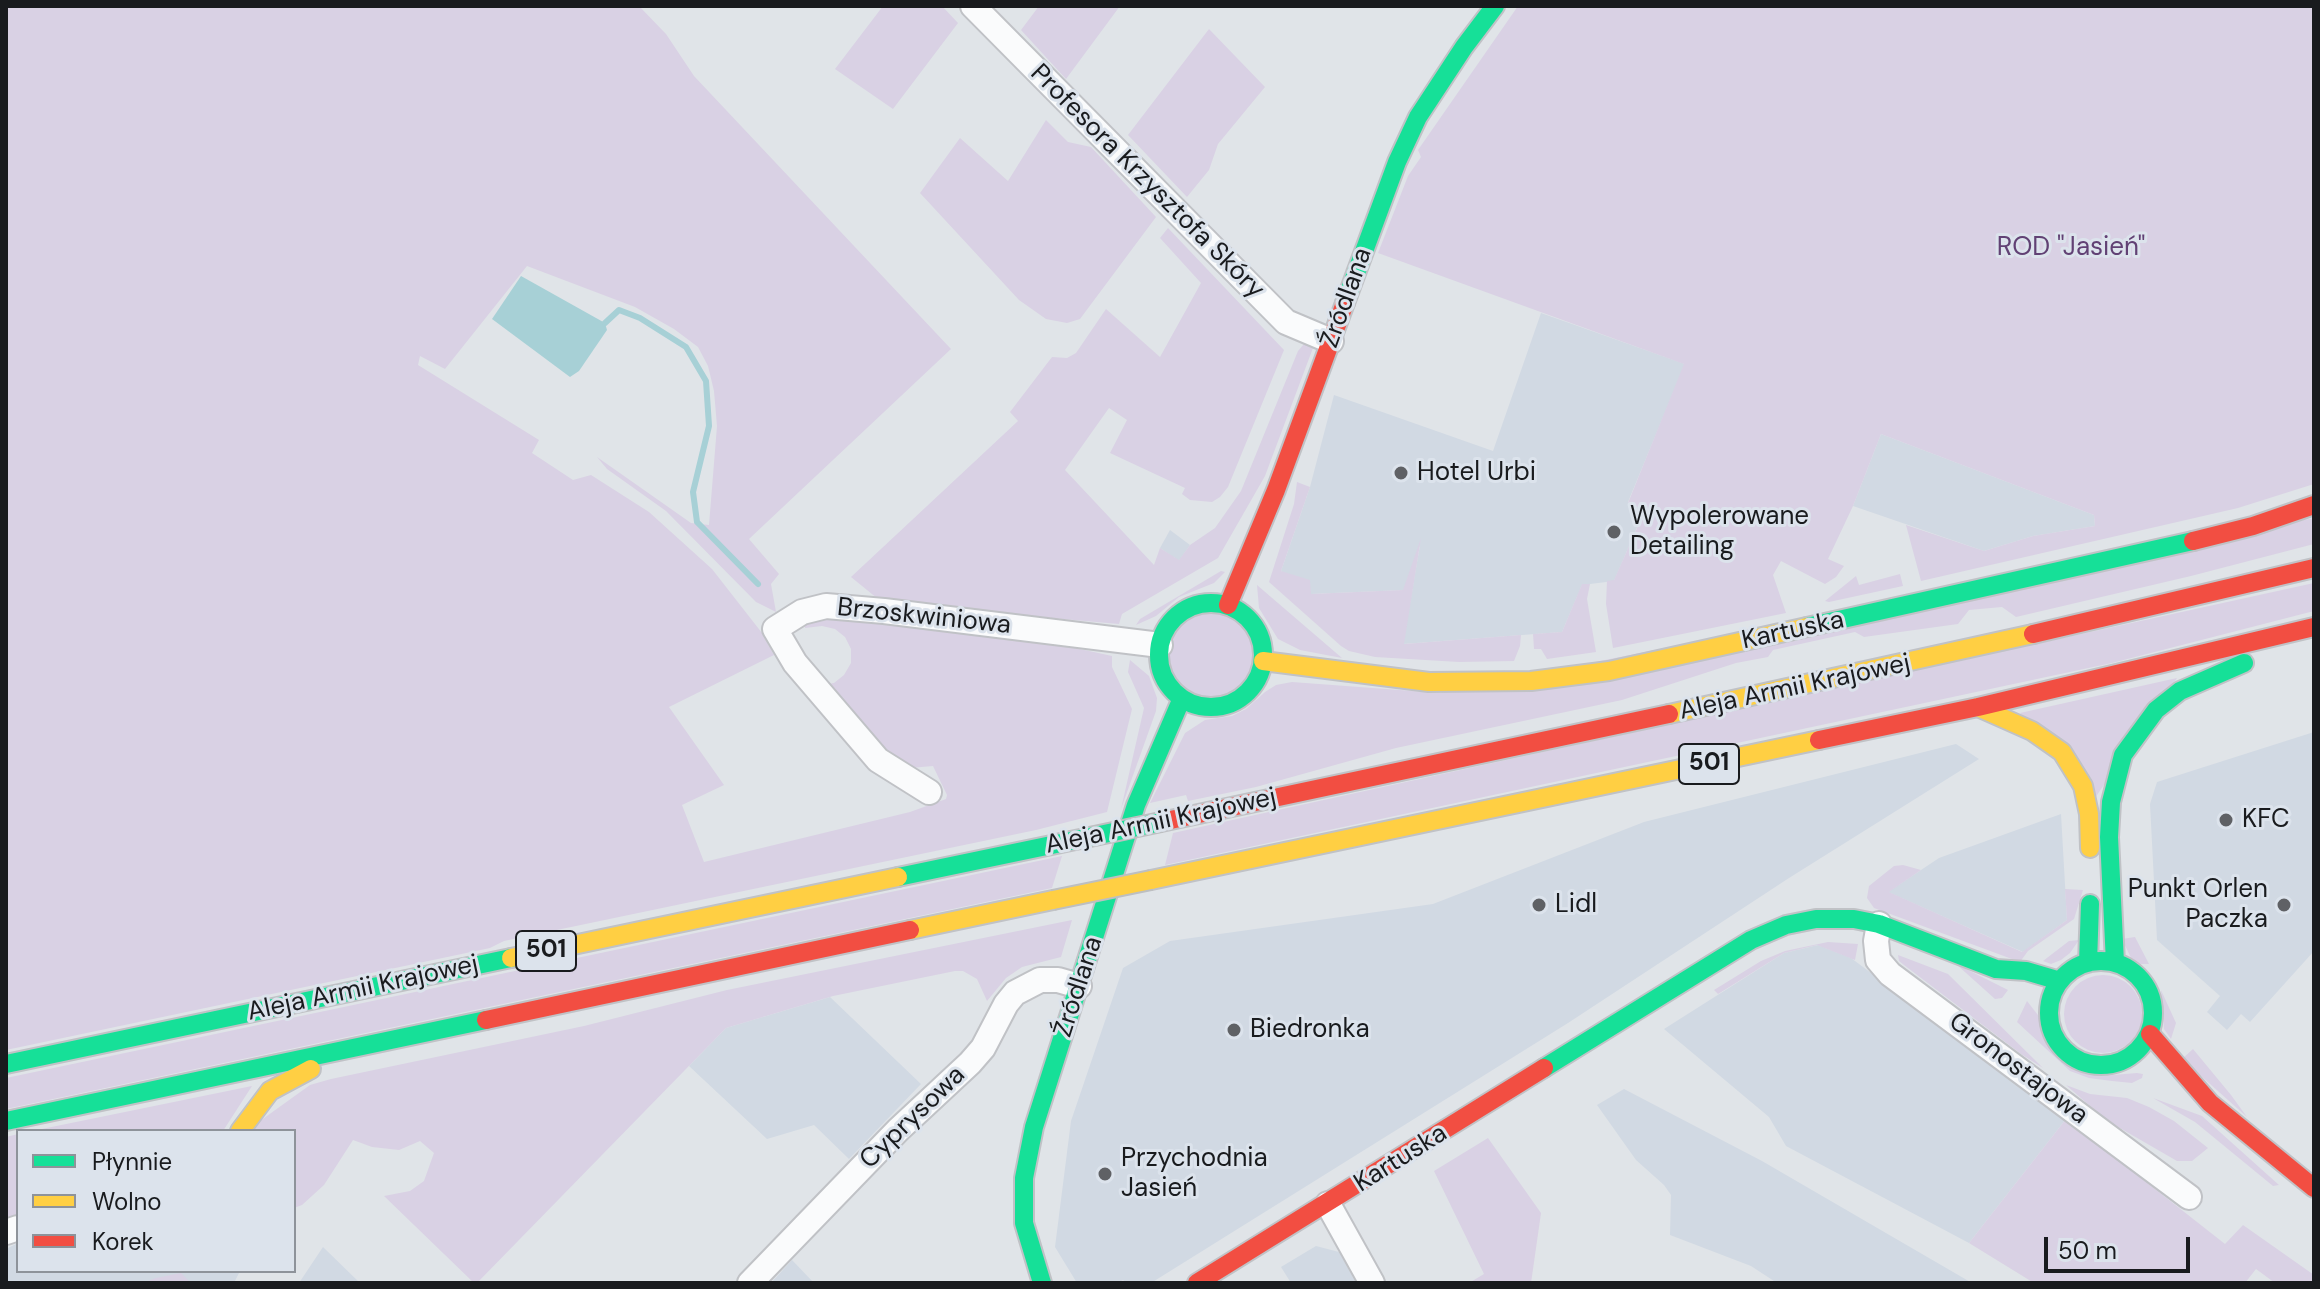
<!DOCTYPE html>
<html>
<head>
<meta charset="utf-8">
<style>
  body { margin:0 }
  #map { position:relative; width:2320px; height:1289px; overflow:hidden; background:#e0e4e8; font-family:"DM Sans",sans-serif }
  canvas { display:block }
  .frame { position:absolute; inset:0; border:8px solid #191b1e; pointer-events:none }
  .legend { position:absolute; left:16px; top:1129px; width:280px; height:144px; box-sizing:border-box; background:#dce3ec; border:2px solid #8e939a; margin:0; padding:10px 14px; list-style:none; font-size:24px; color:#191b1e }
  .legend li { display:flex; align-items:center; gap:16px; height:40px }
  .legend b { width:40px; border:2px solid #8e939a }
  .scale { position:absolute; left:2044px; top:1237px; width:146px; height:36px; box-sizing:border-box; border:4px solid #191b1e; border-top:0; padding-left:10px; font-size:24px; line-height:28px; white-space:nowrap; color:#191b1e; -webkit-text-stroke:6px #dce3ec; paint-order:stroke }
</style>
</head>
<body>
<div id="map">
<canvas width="2320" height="1289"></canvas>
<div class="frame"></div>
<ul class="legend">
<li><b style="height:10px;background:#16e098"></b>Płynnie</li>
<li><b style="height:10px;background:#ffcf43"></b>Wolno</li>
<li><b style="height:10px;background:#f24e42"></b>Korek</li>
</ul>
<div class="scale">50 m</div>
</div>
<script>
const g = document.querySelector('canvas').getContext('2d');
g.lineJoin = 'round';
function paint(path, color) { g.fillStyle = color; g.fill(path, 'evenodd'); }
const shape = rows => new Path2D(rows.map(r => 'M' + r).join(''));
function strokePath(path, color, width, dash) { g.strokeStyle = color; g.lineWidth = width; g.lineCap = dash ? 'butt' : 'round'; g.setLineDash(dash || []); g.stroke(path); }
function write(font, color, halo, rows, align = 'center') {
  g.font = font + ' "DM Sans",sans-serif'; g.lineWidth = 6; g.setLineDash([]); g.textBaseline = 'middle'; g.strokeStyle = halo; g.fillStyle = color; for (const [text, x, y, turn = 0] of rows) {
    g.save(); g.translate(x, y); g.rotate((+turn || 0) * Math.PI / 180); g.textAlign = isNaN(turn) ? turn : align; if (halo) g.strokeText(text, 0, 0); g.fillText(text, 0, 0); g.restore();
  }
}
paint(shape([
  [1541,313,1685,364,1628,502,1645,509,1614,581,1582,585,1562,632,1403,644,1420,545,1404,590,1311,594,1281,571,1310,487,1334,395,1493,451],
  [1881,434,2094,515,2095,526,2033,536,1984,551,1853,506],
  [1170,530,1190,545,1179,561,1160,548],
  [2314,732,2314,951,2250,1022,2241,1014,2227,1030,2207,1012,2220,996,2157,940,2150,804,2157,782],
  [1956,744,1979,759,1789,878,1568,1023,1151,1283,1126,1283,1123,1280,1117,1283,1077,1283,1055,1247,1071,1121,1123,968,1170,941,1433,904,1644,822],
  [2061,814,2067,920,2023,952,1888,892,1939,858],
  [1818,945,1851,958,2066,1119,1969,1243,1786,1146,1769,1117,1664,1029,1784,953],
  [830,997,921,1084,849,1159,814,1125,767,1139,689,1066,726,1028],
  [1624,1089,1762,1161,1972,1283,1777,1283,1751,1266,1670,1235,1671,1195,1664,1185,1636,1160,1597,1105],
  [18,1243,18,1271,240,1271,234,1283,6,1283,6,1249],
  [1316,1246,1339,1252,1356,1283,1291,1283,1281,1267],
  [323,1247,360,1283,299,1283],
  [792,1260,814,1283,771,1283]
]), '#d1d9e3');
paint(shape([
  [6,6,639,6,666,34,694,76,951,349,749,539,779,574,771,584,776,612,756,602,666,511,607,469,597,457,691,523,709,525,717,426,714,391,708,366,698,347,674,329,635,307,527,266,445,369,420,356,418,365,539,440,532,453,573,480,591,475,649,512,712,569,762,633,774,655,669,707,724,785,682,805,704,862,910,812,946,799,947,795,933,766,910,768,884,753,820,685,834,683,844,675,851,663,851,649,845,637,835,629,822,626,805,628,805,623,823,618,893,622,1025,637,1112,656,1112,667,1132,709,1107,812,1036,830,504,941,490,948,6,1050],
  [883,6,942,6,958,23,893,109,835,69],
  [1039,6,1120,6,1066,79,1021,30],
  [1518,6,2314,6,2314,484,2238,508,1921,581,1906,525,1984,551,2033,536,2095,526,2094,515,1881,434,1853,506,1828,559,1844,566,1836,577,1825,584,1781,561,1773,575,1786,613,1613,648,1606,604,1607,581,1614,580,1645,510,1628,503,1684,364,1378,253,1408,176,1421,157,1418,150],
  [1209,29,1265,87,1218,144,1209,170,1187,197,1128,135],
  [1046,120,1068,142,1091,147,1156,217,1080,319,1067,323,1046,319,1019,300,920,193,960,138,1008,181],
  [1168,228,1284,350,1228,487,1220,497,1212,502,1190,500,1182,494,1185,488,1110,453,1127,420,1109,408,1065,470,1154,565,1160,548,1179,560,1190,545,1215,528,1241,491,1298,351,1304,344,1309,343,1313,348,1265,476,1218,558,1122,614,1119,624,883,603,851,577,1018,421,1010,412,1052,357,1067,358,1076,353,1106,309,1160,357,1201,283,1160,238],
  [1297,482,1310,487,1281,571,1310,580,1311,594,1403,590,1421,538,1404,644,1521,635,1520,646,1514,661,1459,662,1375,657,1349,651,1341,646,1269,582,1294,504],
  [2314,518,2314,544,2191,576,2016,617,2002,607,1969,610,1958,624,1864,637,1855,632,1773,650,1768,657,1736,663,1622,700,1396,748,1256,787,1188,801,1186,795,1150,803,1185,733,1205,720,1232,716,1246,709,1265,692,1276,685,1292,682,1440,693],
  [1221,571,1225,572,1214,583,1179,597,1156,616,1136,625,1140,619],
  [1900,574,1903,586,1829,602,1825,601,1856,576,1859,585],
  [2314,583,2314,611,2112,663,1165,865,1173,833],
  [1582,584,1590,584,1587,599,1596,652,1547,659,1541,649,1534,649,1533,634,1562,632],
  [1257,585,1342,658,1300,650,1278,639,1259,608],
  '1167 654a44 44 0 1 1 88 0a44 44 0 1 1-88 0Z',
  [1130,660,1149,676,1157,698,1156,711,1121,809,1144,708,1128,672],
  [2177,678,2095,798,2020,713],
  [1062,856,1052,888,6,1109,6,1078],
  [1903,865,1921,870,1889,892,2022,952,2067,920,2065,889,2083,890,2074,919,2028,951,2020,962,1874,908,1867,898,1869,886,1894,866],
  [1072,920,1061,957,1022,967,1006,978,987,1001,977,979,963,971,955,971,833,996,726,1028,477,1283,474,1283,384,1196,410,1191,424,1181,434,1153,420,1141,399,1150,372,1147,353,1140,324,1185,302,1205,294,1208,294,1131,250,1131,253,1126,310,1085,331,1079,584,1026,727,990],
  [2135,937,2149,964,2141,964,2132,960,2122,939],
  [2079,940,2070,953,2061,960,2051,964,2043,961,2069,941],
  [1828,942,1858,944,1855,960,1817,945,1784,953,1718,994,1714,990,1761,961,1785,951],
  [1898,955,1948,974,2043,1068,2021,1054,1904,965,1899,961],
  [1956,964,2008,990,2002,998,1995,999],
  '2064 1014a39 39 0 1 1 78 0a39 39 0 1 1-78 0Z',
  [2161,990,2176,1023,2171,1039,2164,1029],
  [2027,1001,2041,1019,2050,1047,2072,1068,2101,1076,2137,1073,2143,1074,2142,1078,2132,1083,2112,1081,2089,1078,2070,1071,2017,1022],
  [2193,1049,2231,1095,2247,1117,2182,1059],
  [2066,1085,2090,1094,2127,1098,2149,1107,2174,1121,2208,1148,2192,1161,2177,1161,2106,1120],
  [252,1086,223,1131,32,1131],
  [2153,1098,2202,1116,2279,1185,2273,1186,2195,1122],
  [2066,1119,2225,1244,2243,1225,2314,1275,2314,1283,2275,1283,2256,1269,2245,1283,2034,1283,1969,1243],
  [18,1134,18,1217,6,1222,6,1137],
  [1488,1138,1541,1213,1531,1283,1469,1283,1484,1274,1434,1171],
  [181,1273,191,1283,143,1283,156,1278]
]), '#d9d1e4');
paint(shape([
  [521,276,605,323,607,330,579,371,570,377,492,319]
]), '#a7d0d6');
strokePath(shape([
  [605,323,619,310,640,318,686,347,706,381,709,426,693,492,697,522,758,584]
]), '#a7d0d6', 6);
const street = shape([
  [973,6,1286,322,1331,341],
  [929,792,878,760,795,663,775,629,802,612,826,606,884,611,1160,645],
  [1879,924,1876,941,1878,960,1890,974,2189,1197],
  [1328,1204,1372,1283],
  [6,1232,18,1228],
  [750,1283,898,1130,970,1063,983,1048,1006,1004,1015,993,1040,980,1058,980,1079,986]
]);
const fast = shape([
  [1345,303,1397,162,1418,117,1464,47,1495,6],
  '1159 655a52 52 0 1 1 104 0a52 52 0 1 1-104 0Z',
  [1807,627,2193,541],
  [898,877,1085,838],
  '2049 1013a52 52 0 1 1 104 0a52 52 0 1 1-104 0Z',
  [2088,963,2090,904],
  [2115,963,2109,837,2111,802,2123,755,2156,710,2180,691,2244,663],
  [6,1064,511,958],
  [1544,1068,1751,940,1786,925,1816,919,1854,919,1879,924,1996,969,2026,971,2060,981],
  [6,1121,486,1020],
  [1042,1283,1024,1223,1024,1178,1034,1127,1136,805,1182,698]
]);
const slow = shape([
  [1263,661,1429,682,1531,681,1609,671,1807,627],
  [1978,707,2032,731,2062,752,2083,786,2089,814,2090,848],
  [1669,714,2033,634],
  [1151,880,1819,740],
  [910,930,1053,900],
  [511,958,898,877],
  [240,1131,270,1091,311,1069]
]);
const jam = shape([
  [2193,541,2253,526,2314,505],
  [1228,605,1276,490,1345,303],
  [2033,634,2314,568],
  [1819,740,1978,707,2314,627],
  [1161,822,1669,714],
  [486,1020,910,930],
  [2150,1034,2210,1103,2314,1188],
  [1197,1283,1544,1068]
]);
strokePath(street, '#c0c2c6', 28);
strokePath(fast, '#c0c2c6', 22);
strokePath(slow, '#c0c2c6', 22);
strokePath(jam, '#c0c2c6', 22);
strokePath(street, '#fafbfc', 24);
strokePath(fast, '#16e098', 18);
strokePath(slow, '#ffcf43', 18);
strokePath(jam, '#f24e42', 18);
const fastBridge = shape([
  [1085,838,1161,822]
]);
const slowBridge = shape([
  [1053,900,1151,880]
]);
strokePath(fastBridge, '#bdbfc1', 22, []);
strokePath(slowBridge, '#bdbfc1', 22, []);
strokePath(fastBridge, '#16e098', 18);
strokePath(slowBridge, '#ffcf43', 18);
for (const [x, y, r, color] of [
  [1401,473,8,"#5f6165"],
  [1614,532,8,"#5f6165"],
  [2226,820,8,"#5f6165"],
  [1539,905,8,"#5f6165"],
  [2284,905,8,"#5f6165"],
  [1234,1030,8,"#5f6165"],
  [1105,1174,8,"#5f6165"]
]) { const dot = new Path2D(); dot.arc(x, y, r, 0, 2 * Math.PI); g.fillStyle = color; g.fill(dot); strokePath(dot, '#dce3ec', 3); }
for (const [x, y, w] of [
  [1709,764,60],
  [546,951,60]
]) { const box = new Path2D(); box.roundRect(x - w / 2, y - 20, w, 40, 6); g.fillStyle = '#dce3ec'; g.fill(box); strokePath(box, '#191b1e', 2); }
write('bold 24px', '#191b1e', null, [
  ["501",1709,764],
  ["501",546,951]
]);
write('26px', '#191b1e', '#dce3ec', [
  ["Profesora Krzysztofa Skóry",1147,182,45],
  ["Źródlana",1347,298,-70],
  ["Brzoskwiniowa",924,617,6],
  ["Kartuska",1793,631,-12],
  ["Aleja Armii Krajowej",1795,688,-12],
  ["Aleja Armii Krajowej",1161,822,-12],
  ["Źródlana",1079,987,-72],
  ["Aleja Armii Krajowej",363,989,-12],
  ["Gronostajowa",2018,1069,37],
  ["Cyprysowa",913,1118,-44],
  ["Kartuska",1401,1159,-32]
]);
write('26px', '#614174', '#dce3ec', [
  ["ROD \"Jasień\"",2071,248]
]);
write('26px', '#191b1e', '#dce3ec', [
  ["Hotel Urbi",1417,473],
  ["Wypolerowane",1630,517],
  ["Detailing",1630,547],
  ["KFC",2242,820],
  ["Punkt Orlen",2268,890,"right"],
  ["Paczka",2268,920,"right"],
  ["Lidl",1555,905],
  ["Biedronka",1250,1030],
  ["Przychodnia",1121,1159],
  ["Jasień",1121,1189]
], 'left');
</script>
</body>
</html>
